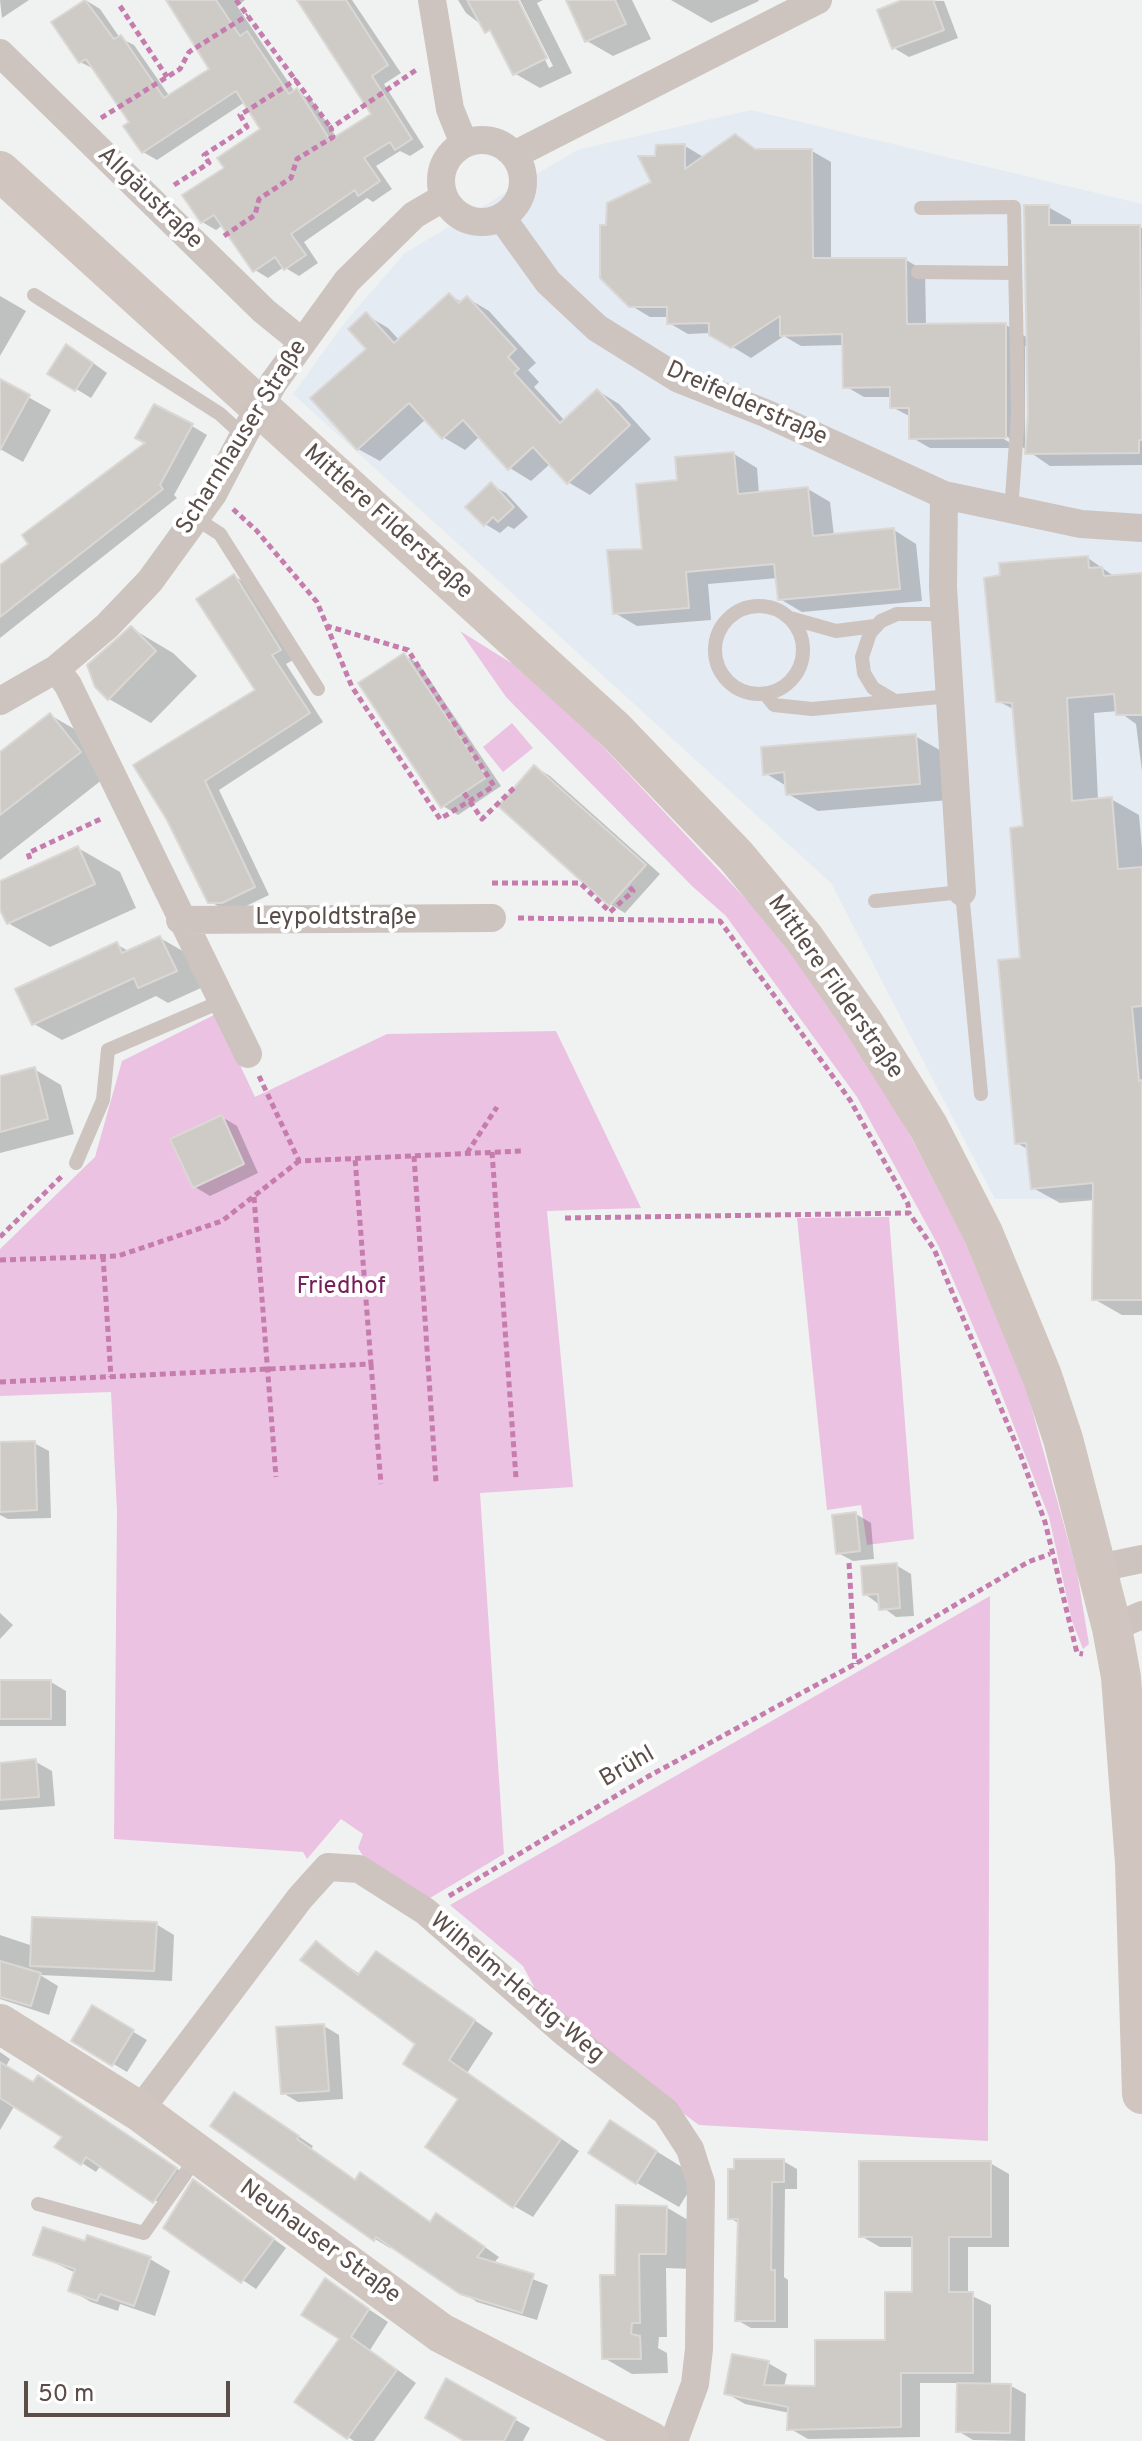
<!DOCTYPE html>
<html>
<head>
<meta charset="utf-8">
<style>
  body { margin:0 }
  #map { position:relative; width:1142px; height:2441px; overflow:hidden; background:#eff2f1; font-family:Overpass,sans-serif }
  canvas { display:block }
  .scale { position:absolute; left:24px; top:2381px; width:206px; height:36px; box-sizing:border-box; border:4px solid #5b4e49; border-top:0; padding-left:10px; font-size:24px; line-height:28px; white-space:nowrap; color:#5b4e49; -webkit-text-stroke:6px #fff; paint-order:stroke }
</style>
</head>
<body>
<div id="map">
<canvas width="1142" height="2441"></canvas>
<div class="scale">50 m</div>
</div>
<script>
const g = document.querySelector('canvas').getContext('2d');
g.lineJoin = 'round';
function paint(path, color) { g.fillStyle = color; g.fill(path, 'evenodd'); }
const shape = rows => new Path2D(rows.map(r => 'M' + r).join(''));
function strokePath(path, color, width, dash) { g.strokeStyle = color; g.lineWidth = width; g.lineCap = dash ? 'butt' : 'round'; g.setLineDash(dash || []); g.stroke(path); }
function write(font, color, halo, rows, align = 'center') {
  g.font = font + ' Overpass,sans-serif'; g.lineWidth = 8; g.setLineDash([]); g.textBaseline = 'middle'; g.strokeStyle = halo; g.fillStyle = color; for (const [text, x, y, turn = 0] of rows) {
    g.save(); g.translate(x, y); g.rotate((+turn || 0) * Math.PI / 180); g.textAlign = isNaN(turn) ? turn : align; if (halo) g.strokeText(text, 0, 0); g.fillText(text, 0, 0); g.restore();
  }
}
paint(shape([
  [751,110,1142,204,1142,1198,995,1199,831,883,293,394,345,322,405,253,577,150]
]), '#e4ebf3');
paint(shape([
  [460,631,513,664,593,736,786,942,854,1028,963,1237,1024,1381,1077,1572,1089,1644,1083,1649,1072,1621,1049,1517,995,1377,939,1247,857,1097,726,916,692,886,506,697],
  [512,723,533,748,503,772,483,747],
  [216,1014,255,1097,387,1034,556,1031,641,1208,547,1211,573,1487,480,1493,504,1854,425,1901,363,1856,358,1848,363,1834,341,1819,307,1859,303,1852,114,1839,117,1511,111,1392,0,1396,0,1249,95,1157,122,1061],
  [889,1217,914,1539,867,1545,861,1505,827,1510,797,1218],
  [990,1596,988,2141,699,2125,549,2015,523,1966,450,1905]
]), '#ebc2e2');
paint(shape([
  [0,0,29,0,2,18],
  [168,0,245,0,237,6,295,92,311,99,337,138,374,115,309,0,352,0,401,73,384,84,424,147,410,156,400,151,376,166,392,189,373,202,367,198,304,242,318,263,299,276,284,267,268,278,255,270,223,225,216,230,202,222,227,168,263,130,245,102,157,160,143,152,132,123,94,69,80,62,54,23,87,1,100,9,120,38,134,45,170,97,212,70],
  [458,0,516,0,549,68,553,66,520,0,543,0,537,3,572,73,540,88,514,73,496,36,466,13],
  [568,0,632,0,651,39,613,56,587,41],
  [671,0,758,0,759,1,711,23],
  [908,0,944,1,958,38,909,57,894,48],
  [735,136,759,151,812,151,831,162,831,260,906,260,925,271,926,325,1006,325,1028,338,1048,207,1071,220,1071,227,1142,228,1142,465,1050,466,999,431,997,435,1019,448,930,448,911,437,911,417,892,407,892,397,864,397,845,386,844,345,801,346,784,336,751,358,710,333,688,334,669,323,669,317,650,317,630,305,608,227,653,183,657,158,685,146,705,158],
  [1025,346,1029,346,1028,441,1025,441],
  [450,295,463,303,467,298,489,311,536,363,528,370,539,382,534,387,565,421,598,391,619,404,651,439,590,495,568,482,551,463,531,481,510,468,480,436,465,450,443,437,426,419,380,461,358,449,368,349,366,315,388,328,400,341],
  [0,296,26,311,0,356],
  [82,355,107,373,91,398,50,373],
  [0,381,51,410,23,462,0,449],
  [192,426,207,435,174,495,177,498,0,638,0,568],
  [734,454,757,468,759,494,808,489,830,502,834,536,894,530,916,544,922,601,802,612,780,599,778,578,708,584,711,620,637,626,615,613,679,482],
  [491,485,506,493,528,517,514,529,508,526,500,533,485,524],
  [1088,558,1115,577,1142,575,1142,771,1136,724,1118,711,1094,713,1098,800,1111,799,1139,815,1142,849,1142,1315,1122,1315,1094,1299,1095,1200,1060,1203,1033,1188,1029,1150,1017,1143,1025,828,1015,710,998,701],
  [234,576,249,585,295,659,286,664,323,722,219,790,269,895,238,910,225,910,209,901,169,819,258,690],
  [131,628,173,653,197,676,151,723,109,699,96,686],
  [404,655,419,664,501,786,458,815,443,806],
  [50,715,83,734,112,772,0,860,0,754],
  [915,736,945,753,949,800,818,811,788,794,788,787,765,773],
  [535,767,550,776,660,874,625,913,610,904],
  [78,848,120,872,136,908,50,947,8,923,0,905,0,883],
  [160,938,188,954,203,987,168,1003,156,996,62,1040,34,1024,116,944,130,952],
  [34,1069,61,1085,74,1134,0,1153,0,1078],
  [222,1117,237,1126,258,1173,210,1196,195,1187],
  [34,1443,49,1451,51,1518,8,1519,0,1515,0,1444],
  [856,1514,871,1523,874,1559,853,1561,838,1553],
  [896,1565,911,1574,914,1616,896,1617,865,1594],
  [0,1613,13,1625,0,1639],
  [0,1682,51,1682,66,1691,66,1726,0,1726],
  [36,1762,52,1771,55,1806,0,1810,0,1765],
  [156,1924,174,1935,172,1981,40,1975,58,1986,49,2015,0,1999,0,1935,33,1946],
  [316,1944,361,1975,395,1965,493,2033,467,2073,579,2151,533,2217,514,2206,461,2099,418,2044],
  [93,2008,147,2040,127,2072,73,2040],
  [324,2026,339,2035,343,2099,298,2102,283,2093],
  [0,2052,10,2059,5,2068,34,2085,53,2086,191,2178,169,2209,101,2165,96,2172,82,2163,64,2136,15,2105,0,2130],
  [249,2103,313,2146,311,2149,356,2181,376,2184,432,2223,452,2224,499,2257,493,2264,548,2285,537,2320,477,2302,391,2245,390,2248,375,2239],
  [611,2123,698,2177,679,2207,637,2183],
  [783,2161,797,2169,797,2189,785,2189,784,2277,788,2280,788,2328,751,2328,737,2320,740,2224,730,2218],
  [990,2163,1009,2174,1009,2247,968,2247,968,2294,991,2305,991,2385,1011,2386,1026,2394,1025,2441,973,2440,958,2431,959,2383,920,2383,920,2437,808,2439,789,2428,790,2413,745,2404,726,2393,768,2363,787,2374,784,2387,817,2388,887,2342,914,2294,914,2247,880,2247,861,2236],
  [207,2190,286,2248,256,2289,166,2228],
  [666,2207,693,2223,693,2269,666,2268,667,2337,659,2337,658,2348,667,2353,668,2373,632,2374,604,2358,617,2277],
  [86,2244,150,2259,170,2271,155,2316,120,2304,118,2311,91,2302,70,2290,76,2273,36,2254],
  [326,2281,388,2322,370,2350,416,2383,374,2441,354,2441,297,2401,342,2339],
  [447,2381,530,2428,523,2441,469,2441]
]), '#0003');
const building = shape([
  [85,0,114,39,121,35,164,98,209,69,166,0,216,0,240,36,247,31,289,94,297,88,330,140,371,114,297,0,346,0,388,65,372,76,412,139,395,150,390,142,364,158,380,181,358,196,355,190,291,234,306,255,284,270,275,257,253,272,214,215,201,223,182,195,224,168,217,158,260,129,236,91,142,153,123,126,129,122,86,59,79,63,51,22,85,0],
  [467,0,518,0,547,58,513,75,490,30,485,33,467,0],
  [566,0,615,0,626,24,585,42,566,0],
  [902,0,933,0,944,30,892,49,877,10,902,0],
  [735,134,755,149,812,149,813,258,906,258,907,324,1006,323,1006,438,909,439,909,408,890,408,890,387,843,388,842,334,780,336,780,316,731,348,709,335,709,323,667,324,667,307,629,307,600,278,600,225,606,225,607,203,651,182,638,156,655,156,656,145,685,144,685,169,735,134],
  [1024,205,1049,205,1049,225,1140,225,1142,440,1139,440,1139,453,1025,454,1028,415,1024,205],
  [449,293,459,303,467,296,516,349,508,357,519,369,514,373,560,423,597,389,630,425,567,484,533,447,508,470,463,420,442,439,409,403,357,450,310,398,366,349,348,329,366,312,394,343,449,293],
  [66,344,93,363,75,391,47,374,66,344],
  [0,379,30,395,0,450,0,379],
  [154,404,193,424,160,485,163,489,0,617,0,565,28,544,22,535,145,443,135,438,154,404],
  [734,452,738,494,808,487,813,536,894,528,900,589,778,600,774,564,686,572,689,608,613,614,607,550,642,549,636,484,677,480,675,457,734,452],
  [491,482,514,507,498,522,493,517,484,526,465,507,491,482],
  [1088,556,1089,568,1102,567,1104,576,1142,573,1142,715,1116,715,1114,694,1067,698,1072,801,1112,797,1118,869,1142,867,1142,1006,1132,1007,1139,1081,1142,1080,1142,1300,1092,1300,1093,1183,1031,1189,1026,1143,1015,1144,998,960,1020,958,1010,828,1023,826,1012,703,996,702,984,578,1000,575,999,563,1088,556],
  [234,574,281,650,272,655,310,713,205,781,255,887,222,903,208,903,167,820,133,765,255,690,196,599,234,574],
  [131,626,156,651,108,700,95,687,87,665,131,626],
  [404,653,487,777,441,808,358,683,404,653],
  [50,713,81,752,0,815,0,752,50,713],
  [916,734,920,784,786,795,784,772,763,775,761,747,916,734],
  [534,765,646,865,609,906,498,806,534,765],
  [78,846,95,884,7,924,0,910,0,881,78,846],
  [160,936,177,971,138,988,134,978,32,1025,15,989,117,942,122,953,160,936],
  [35,1067,48,1119,0,1132,0,1076,35,1067],
  [222,1115,244,1164,193,1188,170,1139,222,1115],
  [35,1441,37,1510,0,1512,0,1442,35,1441],
  [856,1512,860,1551,836,1554,832,1515,856,1512],
  [897,1563,900,1608,879,1610,878,1594,863,1595,861,1566,897,1563],
  [0,1680,51,1680,51,1719,0,1719,0,1680],
  [36,1759,39,1797,0,1800,0,1763,36,1759],
  [32,1917,157,1922,154,1971,30,1966,32,1917],
  [316,1941,358,1975,376,1951,475,2020,449,2060,561,2139,513,2208,425,2147,458,2099,403,2064,415,2044,300,1960,316,1941],
  [0,1961,41,1973,31,2006,0,1997,0,1961],
  [92,2005,134,2030,112,2066,71,2041,92,2005],
  [324,2024,329,2091,281,2094,276,2027,324,2024],
  [0,2062,33,2082,38,2075,177,2168,153,2203,86,2157,81,2165,54,2147,62,2137,0,2098,0,2062],
  [234,2092,299,2136,297,2139,355,2180,360,2172,430,2222,436,2213,485,2247,477,2257,534,2274,522,2313,460,2294,376,2237,374,2241,210,2126,234,2092],
  [610,2120,657,2151,636,2184,588,2153,610,2120],
  [734,2159,784,2159,784,2182,772,2182,771,2270,775,2270,775,2321,735,2321,738,2219,728,2219,728,2169,734,2169,734,2159],
  [859,2161,991,2161,991,2237,949,2237,949,2292,973,2292,973,2373,901,2373,901,2427,787,2430,788,2407,724,2394,732,2354,769,2361,764,2385,815,2386,815,2340,885,2340,885,2292,912,2292,912,2237,859,2237,859,2161],
  [193,2179,274,2239,241,2283,163,2228,193,2179],
  [616,2205,667,2206,666,2254,639,2254,640,2323,632,2323,631,2334,640,2336,641,2359,602,2359,600,2275,615,2275,616,2205],
  [43,2227,85,2241,87,2235,151,2257,134,2306,100,2294,97,2301,68,2291,75,2269,33,2255,43,2227],
  [325,2278,369,2309,351,2337,397,2370,347,2439,294,2402,339,2339,301,2315,325,2278],
  [446,2378,516,2418,504,2441,464,2441,425,2418,446,2378],
  [957,2383,1011,2384,1010,2433,956,2432,957,2383]
]);
paint(building, '#cecbc7');
strokePath(building, '#dad7d4', 2);
strokePath(shape([
  [236,0,331,128],
  [120,6,167,77],
  [101,118,180,69,189,52,248,15],
  [174,185,209,163,204,155,247,127,240,115,297,79],
  [224,236,255,215,259,199,291,178,297,159,333,137,331,128,419,68],
  [233,509,256,530,317,602,352,687,440,819,494,786,408,650,327,626],
  [464,793,482,819,516,786],
  [30,859,28,853,103,818],
  [492,883,580,883,610,912,633,891,628,885],
  [518,918,720,921,850,1100,908,1204,909,1213],
  [259,1076,299,1161,522,1151],
  [492,1152,516,1478],
  [467,1153,497,1107],
  [414,1156,436,1482],
  [254,1197,276,1477],
  [565,1218,909,1213,934,1249,1021,1456,1045,1522,1077,1653,1083,1654],
  [0,1237,64,1174],
  [103,1256,111,1377],
  [0,1260,118,1256,222,1221,299,1161],
  [371,1364,381,1484],
  [0,1382,371,1364,355,1158],
  [849,1563,855,1664],
  [449,1896,649,1776,855,1664,1028,1562,1050,1554]
]), '#c67dae', 5, [6, 4]);
strokePath(shape([
  [921,208,1014,207,1018,415,1011,511],
  [918,272,1015,273],
  [34,295,220,414,244,436],
  [195,518,220,534,318,689],
  '715 650a44 44 0 1 1 88 0a44 44 0 1 1-88 0Z',
  [790,618,836,631,875,626],
  [766,695,774,705,812,709,950,696],
  [895,701,873,688,864,673,862,657,870,633,881,621,897,614,945,614],
  [875,901,962,892,981,1094],
  [76,1163,103,1100,108,1050,220,1002],
  [38,2204,144,2233,196,2158]
]), '#cdc3bf', 14);
strokePath(shape([
  [432,0,450,109,464,144],
  [0,53,264,311,301,341],
  '441 181a41 41 0 1 1 82 0a41 41 0 1 1-82 0Z',
  [514,155,818,0],
  [502,218,548,282,597,328,679,379,765,413,944,495,1081,524,1142,528],
  [274,382,347,281,414,215,443,198],
  [944,495,943,587,962,892],
  [56,669,68,685,248,1054],
  [0,701,56,669,107,626,150,581,213,494,246,431],
  [180,920,492,918],
  [1099,1568,1142,1559],
  [1112,1628,1142,1615],
  [139,2111,300,1898,328,1867,359,1869,425,1911,565,2033,666,2112,690,2149,701,2183,699,2349,695,2384,674,2441]
]), '#cdc3bf', 28);
strokePath(shape([
  [0,171,615,730,736,856,804,938,864,1024,928,1126,983,1233,1042,1376,1063,1439,1112,1628,1121,1677,1135,1863,1142,2094],
  [0,2024,139,2111,441,2333,650,2441]
]), '#d1c5bf', 40);
strokePath(shape([
  [246,431,274,382]
]), '#cdc3bf', 28);
write('24px', '#5b4e49', '#fff', [
  ["Allgäustraße",149,199,44],
  ["Dreifelderstraße",746,405,24],
  ["Scharnhauser Straße",243,438,-58],
  ["Mittlere Filderstraße",387,523,42],
  ["Leypoldtstraße",336,919],
  ["Mittlere Filderstraße",834,988,55],
  ["Brühl",628,1768,-30],
  ["Wilhelm-Hertig-Weg",516,1989,40],
  ["Neuhauser Straße",319,2243,36]
]);
write('24px', '#76205a', '#fff', [
  ["Friedhof",341,1288]
]);
</script>
</body>
</html>
